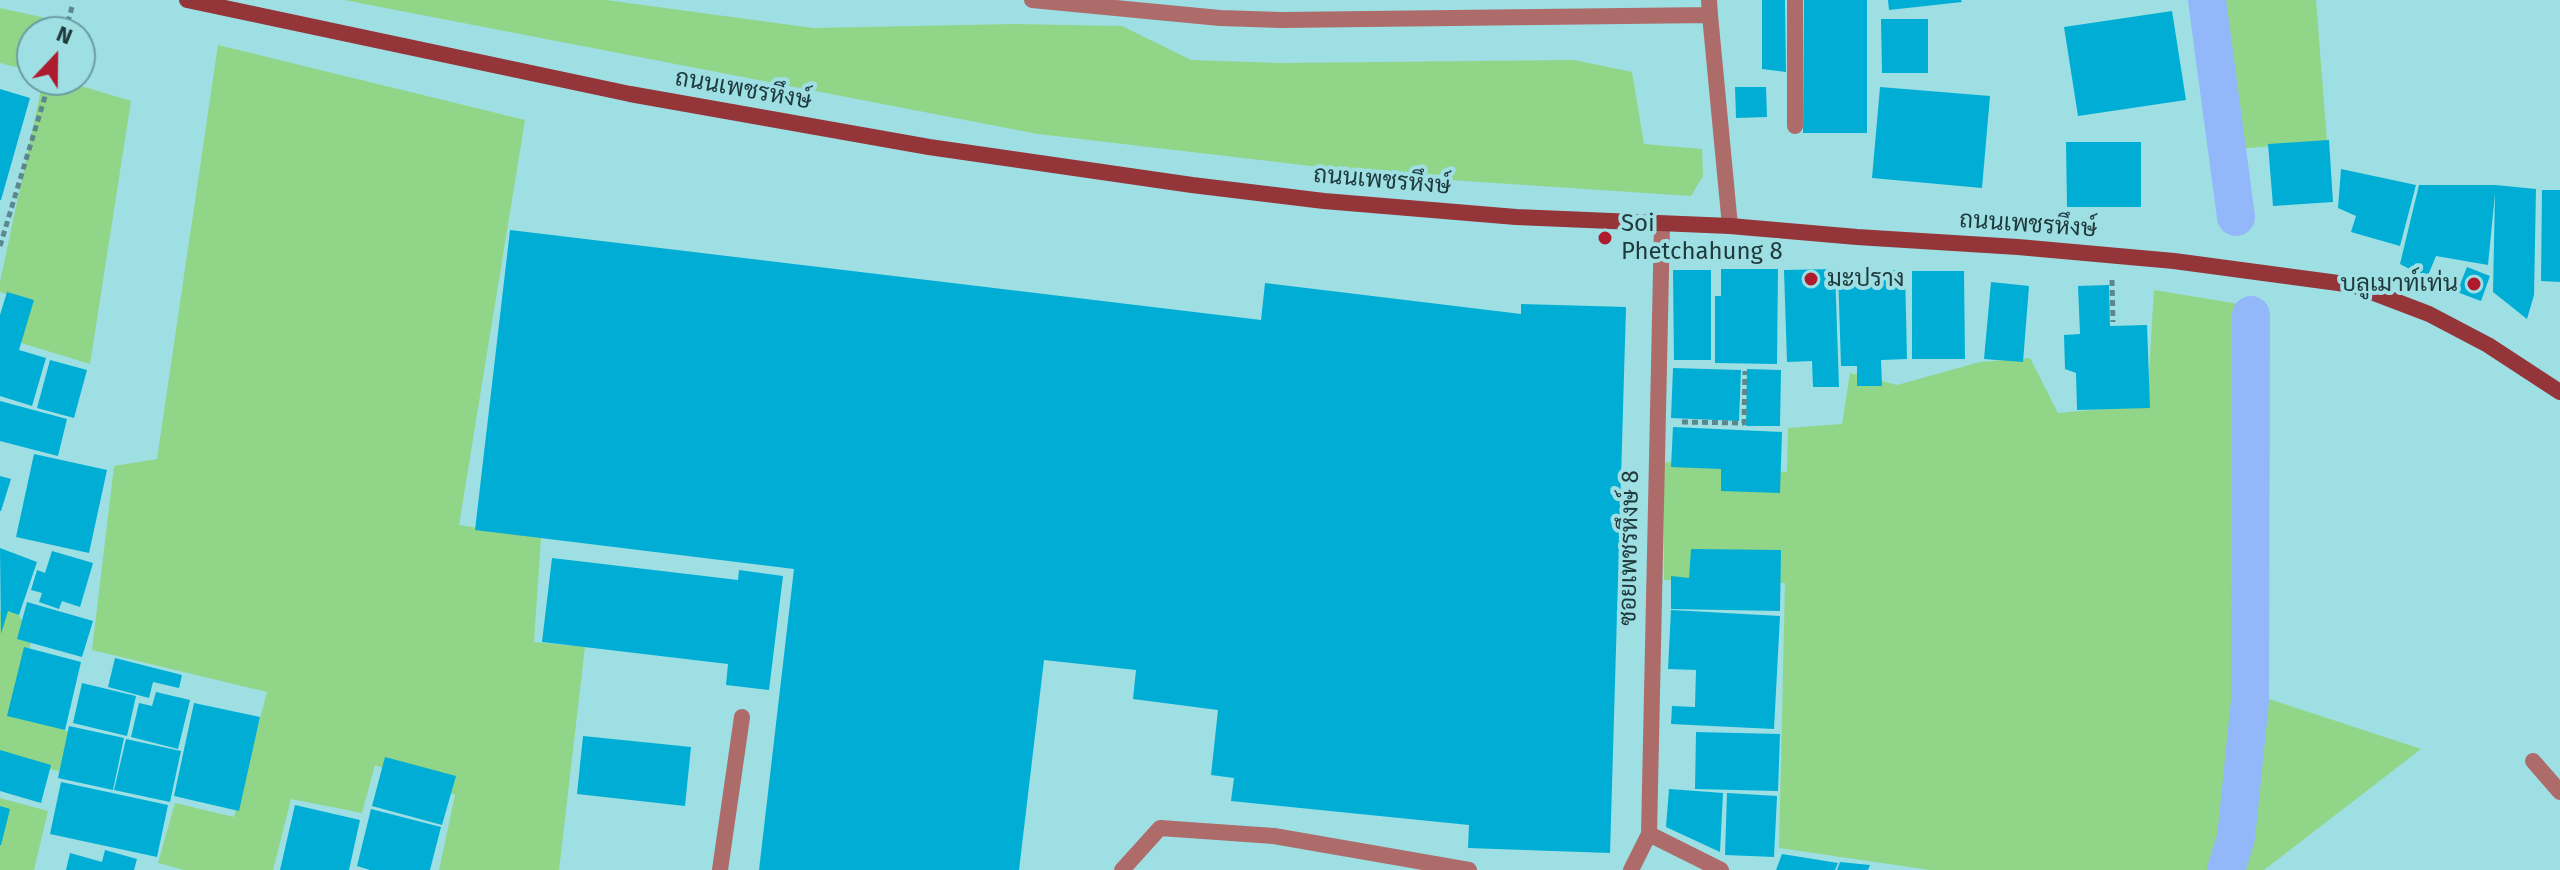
<!DOCTYPE html>
<html>
<head>
<meta charset="utf-8">
<style>
  body { margin:0 }
  #map { position:relative; width:2560px; height:870px; overflow:hidden; background:#9edfe4; font-family:"Fira Sans",sans-serif }
  canvas { display:block }
  .north { position:absolute; left:16px; top:16px; width:80px; height:80px; box-sizing:border-box; background:#9edfe4; border:2px solid #6b9da1; border-radius:50%; rotate:22deg; font-size:22px; font-weight:700; line-height:32px; text-align:center; color:#1f3a3c }
  .north::after { content:''; display:block; margin:auto; width:28px; height:36px; background:#ae1b2e; clip-path:polygon(50% 0,100% 100%,50% 72%,0 100%) }
</style>
</head>
<body>
<div id="map">
<canvas width="2560" height="870"></canvas>
<div class="north">N</div>
</div>
<script>
const g = document.querySelector('canvas').getContext('2d');
g.lineJoin = 'round';
function paint(path, color) { g.fillStyle = color; g.fill(path, 'evenodd'); }
const shape = rows => new Path2D(rows.map(r => 'M' + r).join(''));
function strokePath(path, color, width, dash) { g.strokeStyle = color; g.lineWidth = width; g.lineCap = dash ? 'butt' : 'round'; g.setLineDash(dash || []); g.stroke(path); }
function write(font, color, halo, rows, align = 'center') {
  g.font = font + ' "Fira Sans",Sarabun,sans-serif'; g.lineWidth = 8; g.setLineDash([]); g.textBaseline = 'middle'; g.strokeStyle = halo; g.fillStyle = color; for (const [text, x, y, turn = 0] of rows) {
    g.save(); g.translate(x, y); g.rotate((+turn || 0) * Math.PI / 180); g.textAlign = isNaN(turn) ? turn : align; if (halo) g.strokeText(text, 0, 0); g.fillText(text, 0, 0); g.restore();
  }
}
paint(shape([
  [344,0,606,0,813,28,1014,24,1122,26,1191,60,1279,63,1574,60,1632,72,1644,144,1702,149,1703,176,1691,196,1405,177,1038,134],
  [2222,0,2316,0,2327,142,2234,149],
  [0,8,59,21,56,32,32,32,32,71,0,63],
  [218,45,525,120,459,525,541,538,534,642,585,647,559,870,439,870,455,795,375,765,362,813,291,799,273,870,184,870,158,863,175,803,234,817,267,692,92,650,114,466,157,459],
  [43,80,61,80,131,101,90,364,18,342,26,301,0,292,0,282],
  [2154,290,2269,309,2263,697,2421,749,2264,870,1930,870,1779,848,1785,583,1664,580,1664,462,1787,472,1788,428,1842,424,1850,373,1897,385,1980,362,2030,358,2058,413,2147,405],
  [11,605,32,634,20,706,77,737,69,773,0,759,0,611],
  [0,798,48,811,34,870,0,870]
]), '#91d588');
strokePath(shape([
  [2207,0,2236,217],
  [2226,870,2236,838,2250,701,2251,315]
]), '#93b8fa', 38);
paint(shape([
  [1762,0,1785,0,1786,72,1762,69],
  [1804,0,1867,0,1867,133,1803,133],
  [1888,0,1961,0,1962,2,1889,10],
  [2172,11,2186,100,2078,116,2064,27],
  [1881,19,1928,19,1928,73,1882,73],
  [1735,87,1766,87,1767,117,1736,118],
  [1880,87,1990,96,1982,188,1872,178],
  [0,89,30,98,1,200,0,200],
  [2329,140,2333,202,2273,206,2268,144],
  [2066,142,2141,142,2141,207,2067,207],
  [2341,169,2416,185,2400,246,2351,232,2356,216,2338,208],
  [2419,185,2495,185,2536,189,2534,295,2527,319,2493,292,2495,193,2488,265,2436,256,2427,278,2400,264],
  [2542,190,2560,190,2560,282,2541,281],
  [510,230,1261,320,1265,283,1521,314,1521,304,1626,307,1610,853,1468,848,1469,825,1231,801,1234,778,1211,775,1218,710,1133,699,1136,670,1044,660,1019,870,759,870,794,569,475,530],
  [2467,267,2490,276,2481,301,2457,292],
  [1721,269,1778,269,1777,364,1715,363,1715,296,1721,296],
  [1835,269,1839,387,1813,387,1812,361,1787,362,1784,270],
  [1673,270,1711,270,1711,360,1674,360],
  [1905,270,1907,359,1881,360,1882,386,1857,386,1857,366,1841,366,1838,271],
  [1912,271,1964,271,1965,359,1912,359],
  [1991,282,2029,286,2023,362,1984,359],
  [2109,285,2110,326,2147,325,2150,408,2077,410,2076,373,2065,369,2064,335,2080,334,2078,286],
  [7,292,34,300,19,350,46,358,32,406,0,396,0,315],
  [50,360,87,370,74,418,37,408],
  [1673,368,1741,370,1739,421,1671,418],
  [1747,369,1781,370,1780,426,1746,426],
  [0,401,67,419,58,456,0,441],
  [1673,427,1782,432,1780,493,1721,491,1721,469,1671,467],
  [34,454,107,470,89,553,16,537],
  [0,476,11,479,1,511,0,511],
  [0,548,37,562,19,615,8,611,1,634],
  [1691,549,1781,550,1780,611,1671,609,1671,576,1689,578],
  [52,551,93,563,80,607,62,601,59,609,39,602,42,593,31,590,37,570,45,573],
  [552,558,738,580,739,570,783,576,769,690,726,685,728,664,542,642],
  [27,602,93,621,82,657,17,639],
  [1671,610,1780,616,1774,729,1671,724,1672,706,1695,707,1696,670,1668,669],
  [24,647,81,662,65,730,7,716],
  [115,658,182,675,179,688,153,682,149,698,108,687],
  [82,683,136,696,127,736,73,723],
  [156,692,190,700,178,749,131,737,139,703,152,706],
  [194,703,260,717,239,811,174,796],
  [69,726,124,738,113,790,58,778],
  [1696,732,1780,734,1778,791,1695,789],
  [583,736,691,747,685,806,577,794],
  [126,739,181,751,170,802,114,790],
  [0,750,51,765,41,803,0,791],
  [385,757,456,776,442,825,372,806],
  [61,782,168,805,157,857,50,834],
  [1669,789,1723,793,1720,852,1666,827],
  [1727,793,1777,796,1774,857,1725,855],
  [295,805,360,820,349,870,280,870],
  [0,806,10,809,1,845,0,845],
  [371,809,441,827,430,870,370,870,357,866],
  [105,850,137,859,134,870,66,870,70,853,102,862],
  [1782,854,1838,863,1835,870,1776,870],
  [1840,862,1870,865,1868,870,1837,870]
]), '#00aed5');
strokePath(shape([
  [65,32,72,7],
  [0,246,50,80],
  [2112,280,2113,322],
  [1682,422,1744,423,1745,371]
]), '#5b888c', 5, [6, 4]);
strokePath(shape([
  [1032,0,1220,18,1281,20,1710,15,1709,0],
  [1795,0,1795,126],
  [1710,15,1730,226],
  [2533,761,2560,792],
  [720,870,742,717],
  [1122,870,1160,828,1274,836,1469,870]
]), '#ad6c6a', 16);
strokePath(shape([
  [1649,834,1721,870],
  [1631,870,1649,834,1662,224]
]), '#ad6c6a', 16);
strokePath(shape([
  [187,0,630,94,929,147,1192,185,1324,201,1516,217,1730,226,1857,237,2018,247,2174,261,2353,285,2429,314,2488,345,2560,392]
]), '#943539', 16);
for (const [x, y, r, color] of [
  [1605,238,8,"#ae1b2e"],
  [1811,279,8,"#ae1b2e"],
  [2474,284,8,"#ae1b2e"]
]) { const dot = new Path2D(); dot.arc(x, y, r, 0, 2 * Math.PI); g.fillStyle = color; g.fill(dot); strokePath(dot, '#9edfe4', 3); }
write('24px', '#1f3a3c', '#9edfe4', [
  ["ถนนเพชรหึงษ์",743,90,10],
  ["ถนนเพชรหึงษ์",1382,181,5],
  ["ถนนเพชรหึงษ์",2028,225,4],
  ["ซอยเพชรหึงษ์ 8",1630,548,-89]
]);
write('24px', '#1f3a3c', '#9edfe4', [
  ["Soi",1621,224],
  ["Phetchahung 8",1621,252],
  ["มะปราง",1827,279],
  ["บลูเมาท์เท่น",2458,284,"right"]
], 'left');
</script>
</body>
</html>
